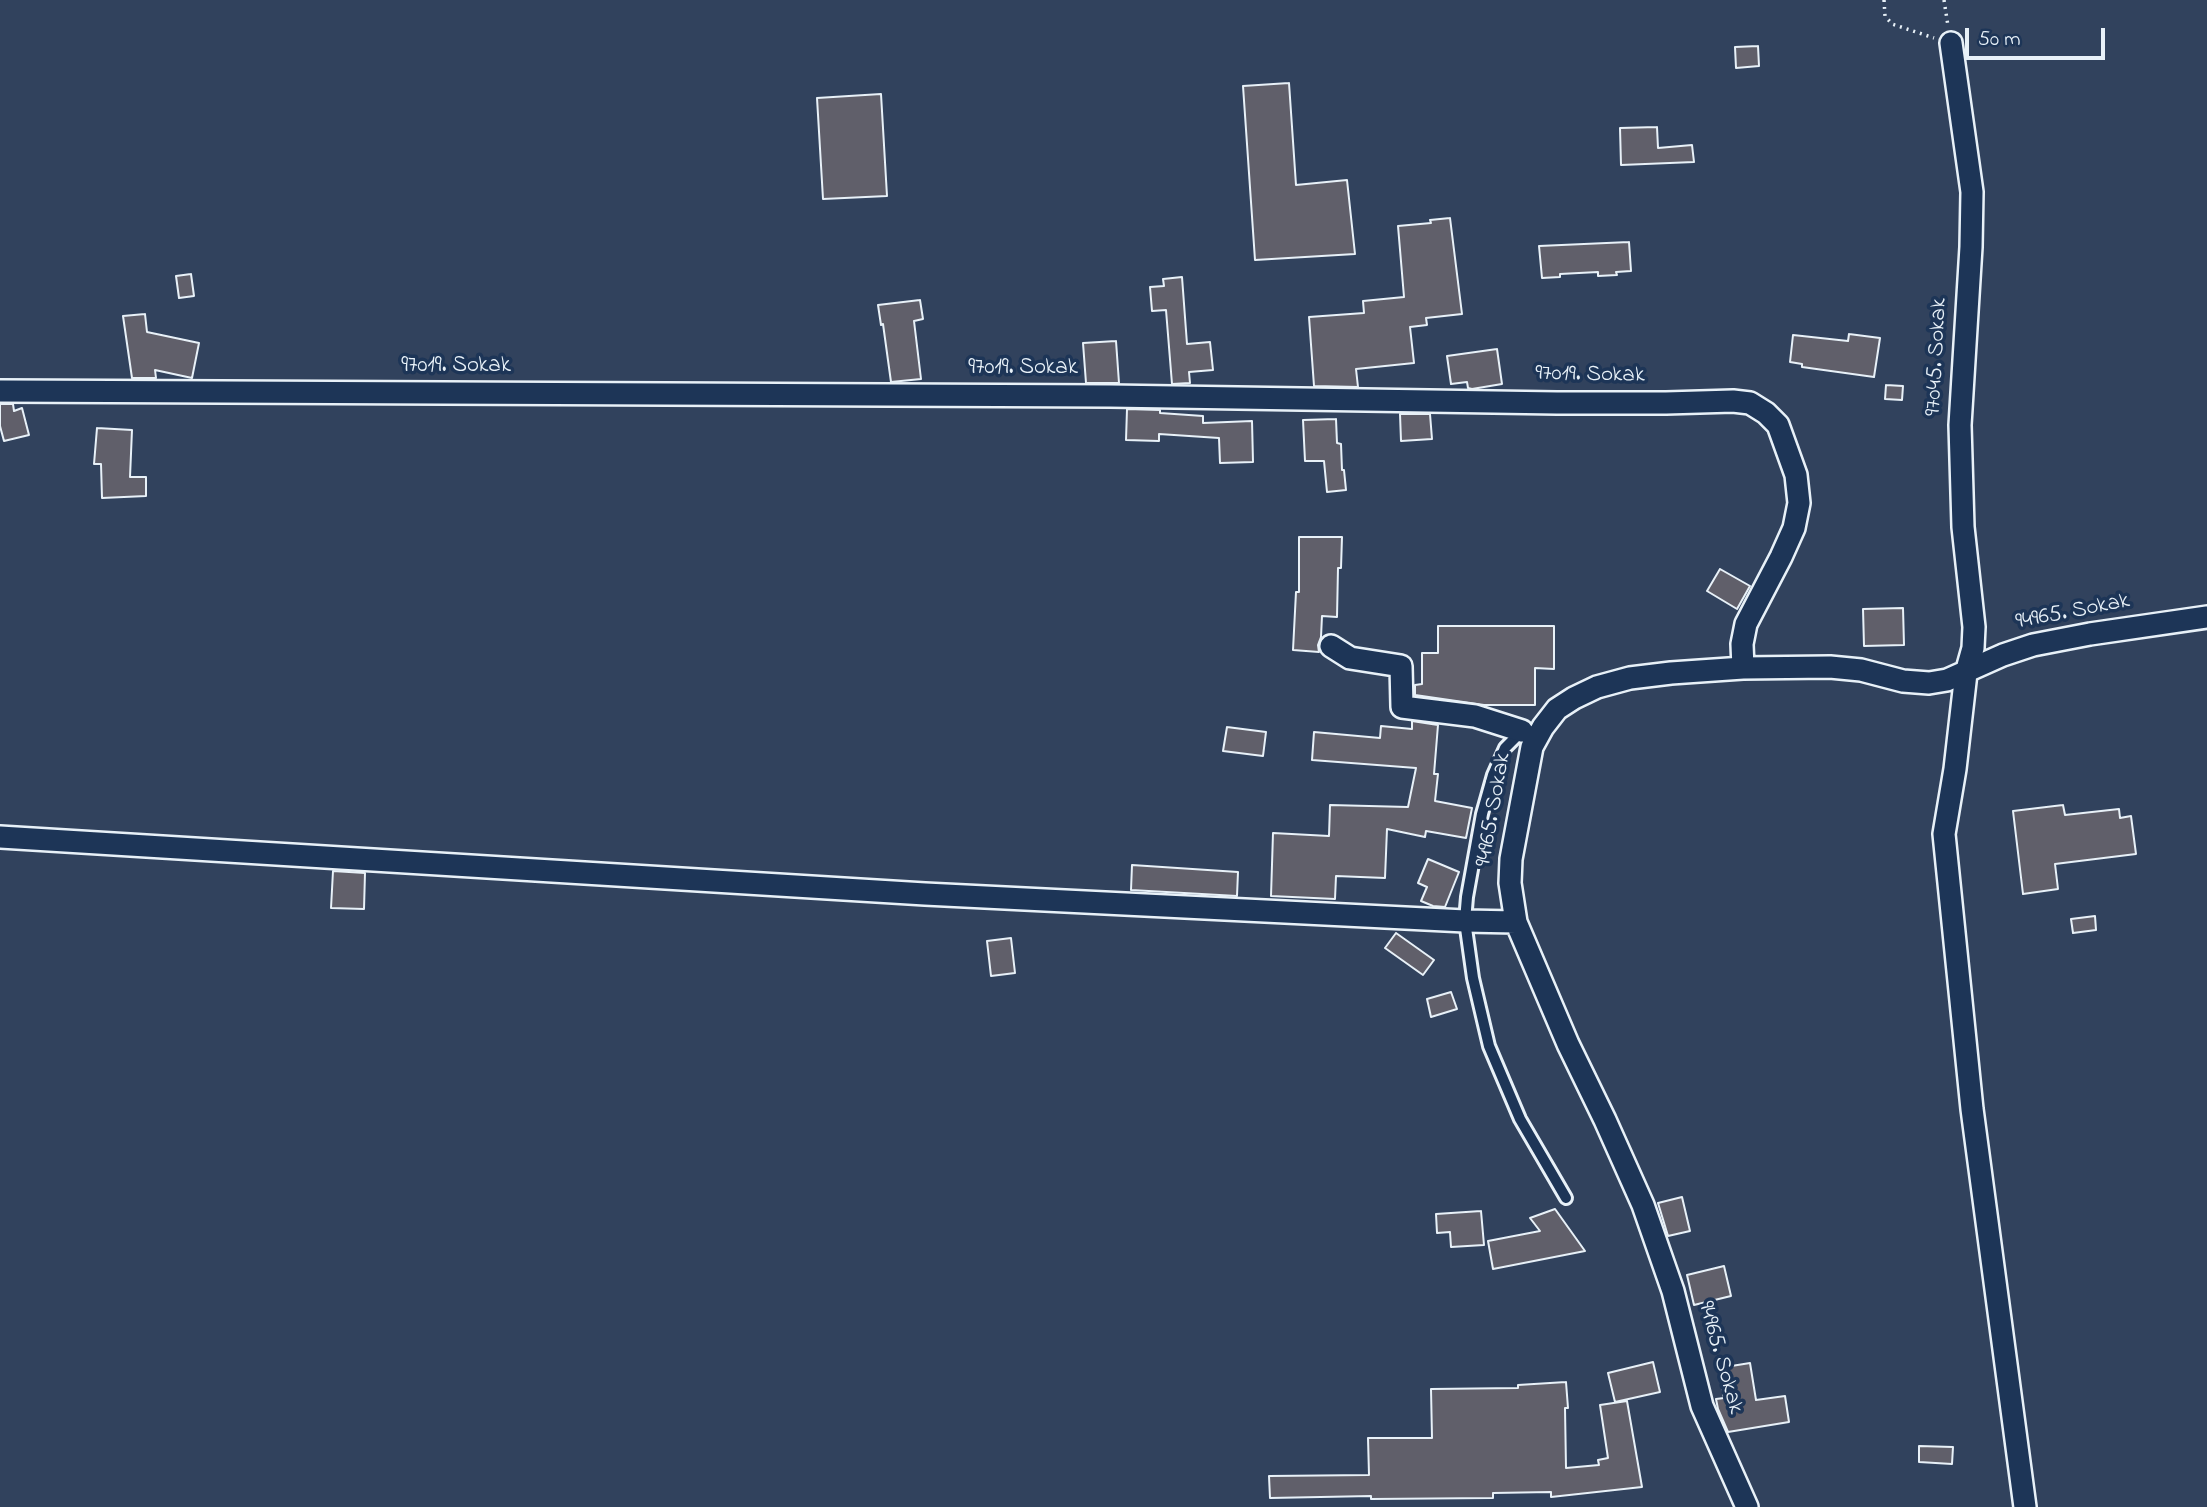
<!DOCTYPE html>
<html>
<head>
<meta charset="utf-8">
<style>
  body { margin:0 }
  #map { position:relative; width:2207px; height:1507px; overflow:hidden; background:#31425d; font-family:"Indie Flower",sans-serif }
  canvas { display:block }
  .scale { position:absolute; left:1965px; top:28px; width:140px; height:32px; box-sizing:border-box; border:4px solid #e8f1f8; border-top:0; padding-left:9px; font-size:21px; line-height:24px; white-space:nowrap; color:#e8f1f8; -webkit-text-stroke:5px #1d3557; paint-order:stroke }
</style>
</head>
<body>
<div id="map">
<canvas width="2207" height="1507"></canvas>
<div class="scale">50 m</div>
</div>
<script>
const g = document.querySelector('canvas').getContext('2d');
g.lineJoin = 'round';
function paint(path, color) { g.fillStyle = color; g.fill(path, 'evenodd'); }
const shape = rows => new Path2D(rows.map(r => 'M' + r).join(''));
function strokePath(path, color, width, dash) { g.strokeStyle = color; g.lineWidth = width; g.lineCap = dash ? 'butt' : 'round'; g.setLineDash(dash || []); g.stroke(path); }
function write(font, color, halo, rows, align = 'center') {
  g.font = font + ' "Indie Flower",sans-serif'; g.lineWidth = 7; g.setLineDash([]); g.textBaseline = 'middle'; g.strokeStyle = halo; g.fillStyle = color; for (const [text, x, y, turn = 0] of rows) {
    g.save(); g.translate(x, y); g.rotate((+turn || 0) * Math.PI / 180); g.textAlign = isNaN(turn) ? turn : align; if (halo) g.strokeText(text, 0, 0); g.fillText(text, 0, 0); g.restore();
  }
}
const building = shape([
  [1758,46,1759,66,1736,68,1735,47,1758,46],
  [1289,83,1296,185,1347,180,1355,254,1255,260,1243,86,1289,83],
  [881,94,887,196,823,199,817,98,881,94],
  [1657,127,1658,148,1692,145,1694,162,1621,165,1620,128,1657,127],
  [1450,218,1462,314,1426,318,1427,325,1410,327,1414,363,1356,369,1358,387,1314,386,1309,317,1364,313,1363,301,1404,297,1398,226,1431,223,1430,220,1450,218],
  [1629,242,1631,271,1616,272,1617,275,1598,276,1598,272,1560,274,1560,277,1542,278,1539,246,1629,242],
  [191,274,194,296,179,298,176,276,191,274],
  [1182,277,1187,344,1210,342,1213,370,1189,372,1190,383,1172,384,1166,310,1152,311,1150,287,1164,286,1163,279,1182,277],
  [920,300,923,319,914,321,921,379,891,382,883,324,881,325,878,305,920,300],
  [145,314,147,332,199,343,192,378,155,370,156,378,132,378,123,316,145,314],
  [1849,334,1880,338,1874,377,1802,367,1802,364,1790,362,1793,335,1848,341,1849,334],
  [1116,341,1119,383,1086,383,1083,343,1116,341],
  [1497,349,1502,384,1472,389,1468,388,1467,382,1451,384,1447,356,1497,349],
  [1886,385,1903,386,1902,400,1885,399,1886,385],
  [0,404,13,404,14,411,22,408,29,435,4,441,0,426,0,404],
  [1127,409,1160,410,1160,413,1203,416,1203,423,1252,421,1253,462,1220,463,1219,438,1159,434,1159,441,1126,440,1127,409],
  [1400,414,1430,414,1432,439,1401,441,1400,414],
  [1336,419,1337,443,1341,444,1342,470,1344,470,1346,490,1327,492,1324,461,1305,461,1303,420,1336,419],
  [97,428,132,430,130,477,146,477,146,496,102,498,101,464,94,464,97,428],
  [1299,537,1342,537,1341,568,1338,568,1337,617,1322,616,1321,637,1318,645,1319,652,1293,650,1296,592,1299,592,1299,537],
  [1720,569,1750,586,1737,609,1707,591,1720,569],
  [1903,608,1904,645,1864,646,1863,609,1903,608],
  [1438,626,1554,626,1554,669,1535,668,1535,705,1484,705,1415,695,1415,685,1422,684,1422,653,1438,653,1438,626],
  [1412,721,1438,725,1434,774,1438,774,1435,801,1472,808,1466,838,1426,831,1425,837,1387,829,1385,878,1336,876,1335,899,1271,896,1273,833,1329,836,1330,805,1408,807,1416,768,1312,760,1314,732,1380,738,1381,726,1412,729,1412,721],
  [1227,727,1266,732,1263,756,1223,751,1227,727],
  [2063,805,2065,815,2119,809,2120,818,2131,816,2136,854,2055,864,2058,889,2023,894,2013,811,2063,805],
  [1428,859,1459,872,1445,907,1433,906,1421,901,1427,887,1418,883,1428,859],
  [1132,865,1238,872,1237,896,1131,890,1132,865],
  [333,871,365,873,364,909,331,908,333,871],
  [2095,916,2096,930,2073,933,2071,919,2095,916],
  [1396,933,1434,960,1423,975,1385,948,1396,933],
  [1011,938,1015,973,991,976,987,941,1011,938],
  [1451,992,1457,1009,1431,1017,1427,999,1451,992],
  [1682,1197,1690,1231,1668,1236,1658,1203,1682,1197],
  [1555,1209,1585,1251,1493,1269,1488,1241,1540,1231,1530,1218,1555,1209],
  [1481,1211,1484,1245,1451,1247,1450,1232,1437,1233,1436,1214,1481,1211],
  [1724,1266,1731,1296,1694,1305,1687,1275,1724,1266],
  [1653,1362,1660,1392,1615,1402,1608,1373,1653,1362],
  [1750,1363,1756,1400,1785,1396,1789,1422,1728,1432,1718,1409,1716,1399,1724,1398,1719,1368,1750,1363],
  [1566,1382,1568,1408,1565,1408,1566,1468,1599,1465,1598,1460,1608,1458,1600,1405,1627,1401,1642,1487,1551,1497,1551,1492,1493,1493,1493,1498,1371,1499,1371,1496,1270,1498,1269,1476,1369,1475,1368,1438,1432,1438,1431,1389,1518,1388,1518,1385,1566,1382],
  [1919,1446,1953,1447,1952,1464,1919,1462,1919,1446]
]);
paint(building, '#605f6a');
strokePath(building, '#e8f1f8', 2);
const service = shape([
  [1522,731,1505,748,1493,775,1482,814,1467,897,1465,921,1473,978,1489,1046,1520,1119,1566,1198]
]);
const minor = shape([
  [1951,43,1972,192,1971,247,1960,425,1963,527,1974,627,1973,648,1966,673,1955,769,1944,834,1972,1109,2025,1507],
  [0,391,1110,396,1557,403,1666,403,1733,401,1750,403,1766,413,1778,425,1796,475,1799,503,1794,528,1781,557,1746,624,1742,644,1743,668],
  [1331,646,1350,658,1401,666,1402,707,1475,716,1522,731],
  [0,837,925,894,1465,921,1516,922],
  [1747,1507,1702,1406,1673,1291,1643,1205,1605,1120,1568,1044,1516,922,1510,883,1511,859,1532,747,1543,727,1557,709,1574,698,1597,687,1630,678,1671,673,1743,668,1830,667,1861,670,1903,681,1929,683,1947,680,2003,655,2033,645,2090,634,2207,617]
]);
strokePath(service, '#e8f1f8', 16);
strokePath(minor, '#e8f1f8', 26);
strokePath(shape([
  [1884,0,1885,16,1892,24,1934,38],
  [1944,0,1948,26]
]), '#e8f1f8', 3.5, [2, 5]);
strokePath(service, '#1d3557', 10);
strokePath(minor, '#1d3557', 21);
write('23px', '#e8f1f8', '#1d3557', [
  ["97045. Sokak",1938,357,-87],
  ["97019. Sokak",456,367],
  ["97019. Sokak",1023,369],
  ["97019. Sokak",1590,376,1],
  ["94965. Sokak",2073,613,-11],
  ["94965. Sokak",1495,810,-80],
  ["94965. Sokak",1719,1358,74]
]);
</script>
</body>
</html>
